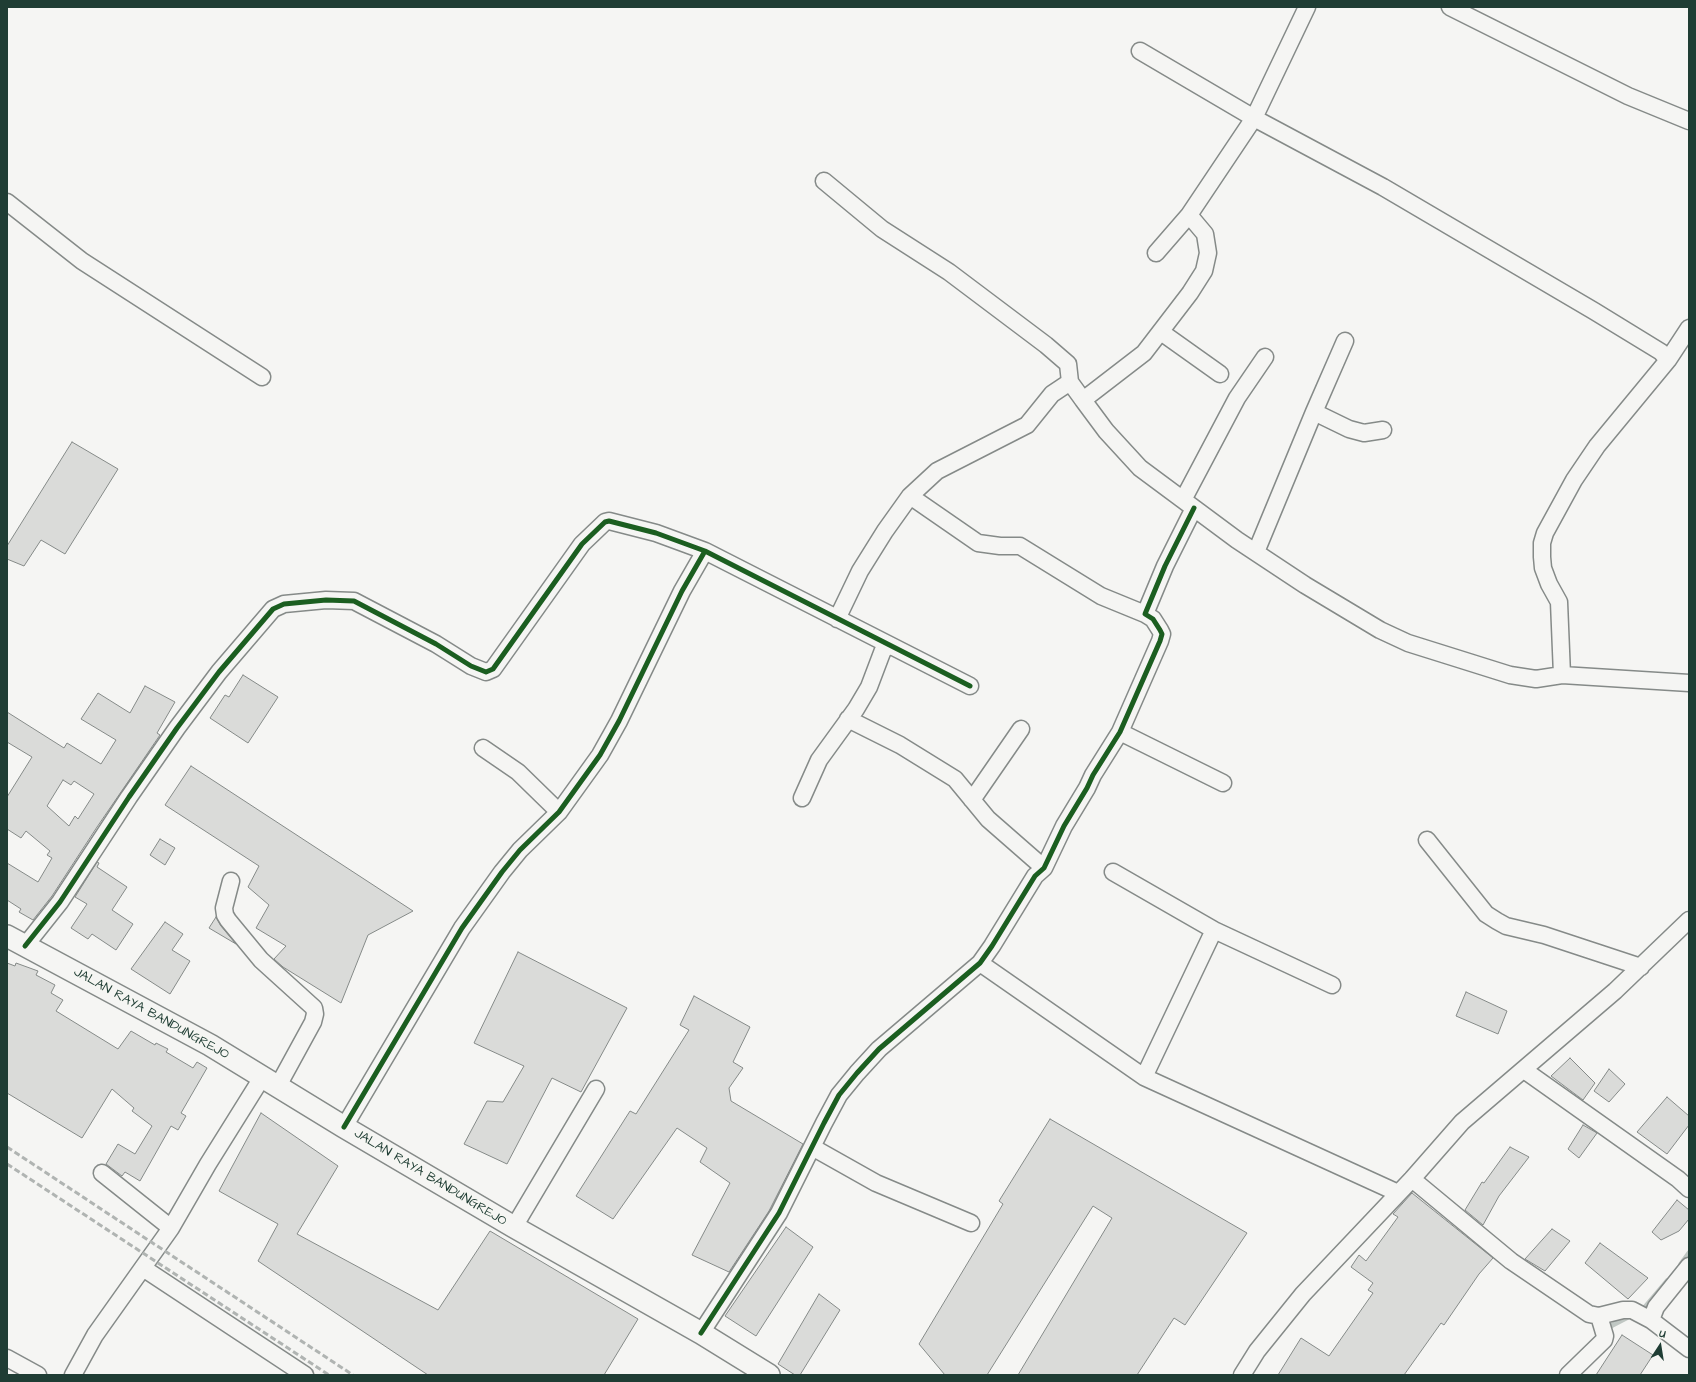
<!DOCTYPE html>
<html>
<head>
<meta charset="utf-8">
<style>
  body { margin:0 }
  #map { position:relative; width:1696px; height:1382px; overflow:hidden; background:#f5f5f3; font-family:"Architects Daughter",sans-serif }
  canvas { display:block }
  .frame { position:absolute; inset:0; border:8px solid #1f3d34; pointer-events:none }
  .north { position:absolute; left:1640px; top:1326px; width:40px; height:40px; -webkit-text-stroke:3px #f6f6f2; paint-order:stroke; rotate:12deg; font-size:11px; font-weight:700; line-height:16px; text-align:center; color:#1f3d34 }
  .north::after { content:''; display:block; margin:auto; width:14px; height:18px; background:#1f3d34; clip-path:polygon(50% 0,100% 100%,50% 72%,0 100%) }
</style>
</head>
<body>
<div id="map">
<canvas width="1696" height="1382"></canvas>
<div class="frame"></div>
<div class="north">U</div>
</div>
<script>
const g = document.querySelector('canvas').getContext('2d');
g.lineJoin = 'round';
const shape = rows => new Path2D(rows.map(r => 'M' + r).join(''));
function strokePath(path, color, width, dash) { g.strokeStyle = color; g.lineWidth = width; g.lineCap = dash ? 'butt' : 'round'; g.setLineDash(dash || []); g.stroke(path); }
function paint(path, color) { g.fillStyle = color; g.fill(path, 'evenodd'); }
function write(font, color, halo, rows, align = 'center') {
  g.font = font + ' "Architects Daughter",sans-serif'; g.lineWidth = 3; g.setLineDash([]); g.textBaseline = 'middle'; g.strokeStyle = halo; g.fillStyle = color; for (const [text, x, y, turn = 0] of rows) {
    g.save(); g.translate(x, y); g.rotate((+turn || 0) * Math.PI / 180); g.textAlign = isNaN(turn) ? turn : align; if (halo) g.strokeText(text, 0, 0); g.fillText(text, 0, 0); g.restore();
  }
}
strokePath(shape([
  [1681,1264,1689,1253],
  [1639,1311,1645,1307,1667,1281],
  [1605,1329,1632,1315]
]), '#c0c7c3', 5);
const building = shape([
  [72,442,118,469,65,554,41,540,24,566,7,559,7,546,72,442],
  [243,675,278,697,248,743,210,718,225,695,229,697,243,675],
  [145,686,175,702,157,733,160,735,97,827,52,896,33,920,19,912,21,909,7,900,7,863,38,882,52,858,47,855,50,851,26,831,21,838,7,829,7,797,32,757,7,742,7,712,64,748,67,743,101,764,116,740,81,719,98,693,130,713,145,686],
  [63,780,71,785,74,781,94,794,78,819,75,816,69,826,47,806,63,780],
  [191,766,413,911,368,935,341,1003,283,967,274,959,286,946,256,928,269,905,248,887,259,866,165,805,191,766],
  [160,839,175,848,165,865,150,855,160,839],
  [97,862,99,863,97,867,127,887,112,910,133,924,116,950,92,934,88,939,71,928,87,904,75,897,97,862],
  [216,917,221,926,236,944,209,928,216,917],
  [165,922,183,934,172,950,190,961,170,994,131,969,165,922],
  [518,952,627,1008,581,1092,552,1078,507,1164,464,1144,487,1101,503,1102,524,1066,474,1043,518,952],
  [7,963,15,966,16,963,38,971,36,975,55,985,51,993,63,1000,56,1011,118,1049,131,1031,155,1045,156,1043,168,1049,166,1052,193,1068,197,1062,207,1068,181,1113,186,1116,178,1130,171,1126,140,1181,125,1172,122,1176,106,1164,118,1144,135,1154,152,1126,132,1111,134,1108,112,1089,82,1138,7,1093,7,963],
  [1466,992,1507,1011,1498,1034,1456,1016,1466,992],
  [694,996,750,1027,733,1062,743,1068,729,1088,731,1101,803,1144,769,1211,729,1272,692,1255,730,1183,700,1162,707,1148,677,1128,613,1219,576,1196,630,1111,636,1114,689,1030,680,1025,694,996],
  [1570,1058,1595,1083,1583,1100,1551,1076,1570,1058],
  [1609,1069,1625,1084,1609,1102,1594,1091,1609,1069],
  [1667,1097,1689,1116,1689,1125,1667,1154,1637,1132,1667,1097],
  [261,1113,338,1166,297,1234,438,1310,490,1231,638,1319,604,1375,428,1375,258,1261,278,1224,219,1191,261,1113],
  [1050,1119,1247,1233,1185,1325,1174,1318,1137,1375,1018,1375,1112,1218,1093,1206,987,1375,945,1375,919,1344,1003,1204,999,1201,1050,1119],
  [1583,1125,1597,1133,1579,1158,1568,1149,1583,1125],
  [1510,1147,1529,1157,1499,1196,1483,1225,1465,1210,1482,1182,1484,1183,1510,1147],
  [1412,1193,1493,1258,1479,1274,1444,1325,1441,1323,1404,1375,1278,1375,1301,1338,1329,1356,1373,1293,1368,1290,1373,1283,1351,1267,1359,1255,1366,1261,1398,1217,1393,1214,1412,1193],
  [1677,1200,1689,1210,1689,1219,1679,1231,1661,1240,1652,1232,1677,1200],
  [786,1227,813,1247,756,1336,725,1316,786,1227],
  [1552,1229,1570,1241,1545,1271,1525,1259,1552,1229],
  [1600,1243,1648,1278,1628,1299,1585,1263,1600,1243],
  [819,1294,840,1310,800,1375,795,1375,778,1364,819,1294],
  [1622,1335,1653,1355,1640,1375,1596,1375,1622,1335]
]);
paint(building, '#dadbd9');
strokePath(building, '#858a88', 1);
const minor = shape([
  [1450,7,1628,96,1689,121],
  [1140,51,1254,118,1383,187,1594,311,1661,352,1668,360],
  [824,181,882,229,949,272,1046,345,1068,364,1070,382],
  [7,202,82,261,262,377],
  [1156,253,1189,215,1254,118,1307,7],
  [1161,332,1220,374],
  [1083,400,1106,431,1140,468,1237,540,1305,585,1380,630,1408,643,1510,675,1536,679,1562,675,1689,683],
  [1314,412,1349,429,1364,433,1383,430],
  [910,496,978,543,1000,546,1020,546,1101,596,1145,614],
  [1183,500,1237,398,1265,357],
  [1256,552,1314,412,1345,341],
  [837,619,860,571,885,531,910,496,937,471,1027,425,1052,394,1070,382,1083,400,1144,353,1190,293,1204,271,1208,253,1205,234,1189,215],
  [1562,675,1559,602,1549,584,1543,568,1542,557,1542,543,1545,533,1574,480,1597,446,1668,360,1689,328],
  [848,719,900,745,955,779,988,819,1044,868],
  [1120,732,1223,783],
  [483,748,518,772,559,812],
  [802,798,819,760,856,709,869,687,883,650,889,646],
  [972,800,1021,729],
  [1427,840,1486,914,1497,921,1506,926,1544,935,1641,967],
  [1113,872,1214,930,1332,985],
  [231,881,224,908,225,915,228,920,261,960,314,1008,315,1014,313,1022,278,1086],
  [25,946,60,902,129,797,177,728,219,672,273,609,284,604,326,600,354,601,436,644,471,666,486,672,493,669,582,544,605,522,609,521,656,533,705,551],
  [980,963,1144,1077,1398,1193],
  [1524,1070,1678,1179,1689,1189],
  [1144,1077,1214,930],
  [344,1127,462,928,502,872,520,850,559,812,600,755,619,721,682,591,705,551,970,686],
  [812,1147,876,1183,971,1223],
  [102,1173,171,1228],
  [1412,1179,1511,1261,1589,1314,1599,1316,1623,1310,1632,1310,1651,1320,1689,1349],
  [514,1227,596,1089],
  [143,1268,305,1375],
  [1651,1320,1656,1307,1689,1266],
  [701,1333,779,1213,824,1123,839,1095,857,1073,879,1049,980,963,992,946,1035,876,1044,868,1064,826,1087,788,1093,775,1120,732,1160,641,1162,634,1160,630,1153,619,1145,614,1165,566,1194,508],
  [7,1358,38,1375],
  [73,1375,95,1335,171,1228,208,1164,263,1076],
  [1242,1375,1257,1351,1303,1294,1412,1179,1462,1122,1615,991,1689,920],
  [1568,1375,1604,1340,1605,1336,1599,1316]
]);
const major = shape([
  [7,936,210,1045,344,1127,514,1227,701,1333,769,1375]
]);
strokePath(minor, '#858a88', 19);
strokePath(major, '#858a88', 24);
strokePath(minor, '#f5f5f3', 16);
strokePath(major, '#f5f5f3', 21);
strokePath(shape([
  [7,1147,353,1375],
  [7,1164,329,1375]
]), '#b0b4b2', 3, [6, 3]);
strokePath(shape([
  [25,946,60,902,129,797,177,728,219,672,273,609,284,604,326,600,354,601,436,644,471,666,486,672,493,669,582,544,605,522,609,521,656,533,705,551],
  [344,1127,462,928,502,872,520,850,559,812,600,755,619,721,682,591,705,551,970,686],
  [701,1333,779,1213,824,1123,839,1095,857,1073,879,1049,980,963,992,946,1035,876,1044,868,1064,826,1087,788,1093,775,1120,732,1160,641,1162,634,1160,630,1153,619,1145,614,1165,566,1194,508]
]), '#1b5e20', 5);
write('13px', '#1f3d34', '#f6f6f2', [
  ["JALAN RAYA BANDUNGREJO",151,1014,29],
  ["JALAN RAYA BANDUNGREJO",430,1178,31]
]);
</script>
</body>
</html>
